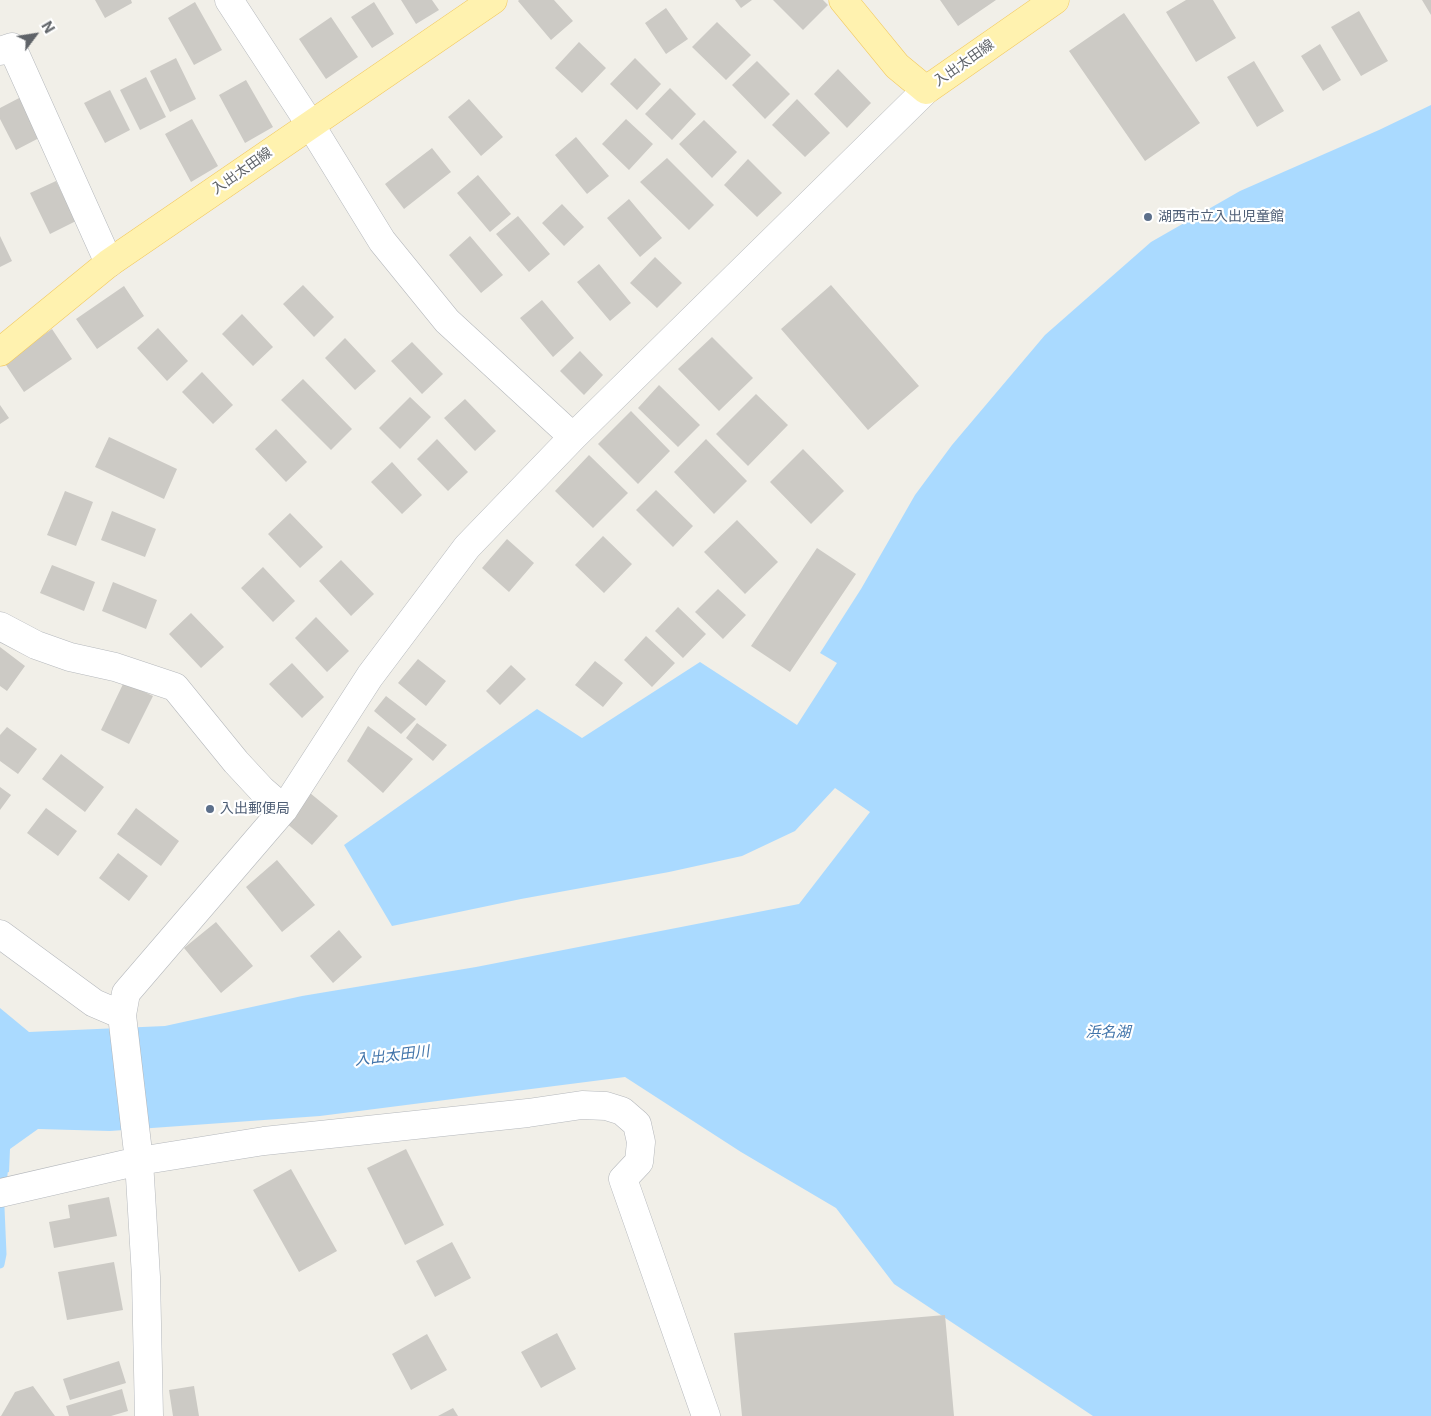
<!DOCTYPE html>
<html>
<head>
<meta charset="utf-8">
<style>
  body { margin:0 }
  #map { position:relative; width:1431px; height:1416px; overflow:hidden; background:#f1efe8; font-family:Inter,sans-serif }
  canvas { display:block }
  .north { position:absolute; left:10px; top:10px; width:50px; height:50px; -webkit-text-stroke:4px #fff; paint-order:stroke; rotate:59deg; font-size:14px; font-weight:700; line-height:20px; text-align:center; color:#5f6368 }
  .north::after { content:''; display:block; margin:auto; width:18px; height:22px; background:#5f6368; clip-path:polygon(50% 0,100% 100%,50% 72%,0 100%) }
</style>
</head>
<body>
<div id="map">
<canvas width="1431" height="1416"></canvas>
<div class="north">N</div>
</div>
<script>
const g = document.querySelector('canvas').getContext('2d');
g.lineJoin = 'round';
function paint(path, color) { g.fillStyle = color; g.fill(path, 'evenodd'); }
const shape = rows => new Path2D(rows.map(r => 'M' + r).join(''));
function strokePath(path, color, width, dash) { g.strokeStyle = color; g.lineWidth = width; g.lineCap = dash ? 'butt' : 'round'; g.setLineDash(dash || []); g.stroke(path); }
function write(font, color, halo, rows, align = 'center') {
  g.font = font + ' Inter,"Noto Sans JP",sans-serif'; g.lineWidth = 4.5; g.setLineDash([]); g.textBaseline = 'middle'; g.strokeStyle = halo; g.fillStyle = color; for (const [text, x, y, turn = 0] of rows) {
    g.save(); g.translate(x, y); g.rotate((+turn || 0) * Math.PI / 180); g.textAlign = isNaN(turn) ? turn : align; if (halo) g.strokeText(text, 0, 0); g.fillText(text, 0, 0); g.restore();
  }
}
paint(shape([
  [1431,105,1431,1416,1093,1416,894,1284,836,1208,741,1152,625,1077,320,1116,110,1131,38,1129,10,1149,9,1172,0,1174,0,1008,29,1032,165,1026,302,996,476,967,799,904,870,812,835,788,795,831,742,856,669,872,521,899,392,926,344,845,537,709,582,738,700,662,797,725,837,663,820,653,861,589,915,495,952,445,1045,335,1151,242,1240,191,1379,130]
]), '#aadaff');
strokePath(shape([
  [0,1264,2,1254,0,1208,4,1163]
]), '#aadaff', 9);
paint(shape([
  [95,0,131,0,132,3,105,18],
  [401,0,432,0,439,10,416,24],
  [519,0,554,0,573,21,551,40,518,1],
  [735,0,752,0,741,8],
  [773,0,823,0,828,5,803,30],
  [940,0,996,0,958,26],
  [1186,0,1213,0,1236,38,1196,62,1166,12],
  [1422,0,1431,0,1431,15],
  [195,2,222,50,194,65,168,18],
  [374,2,394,34,372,48,351,17],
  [666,8,688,39,666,54,645,23],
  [1359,11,1388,61,1361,76,1331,27],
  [1124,13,1200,123,1145,161,1069,51],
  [331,17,358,57,326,79,299,39],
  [717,22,751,55,726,80,692,47],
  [579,42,606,68,582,93,555,68],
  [1320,44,1341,80,1323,91,1301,56],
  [176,58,196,99,170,112,150,71],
  [635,58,661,84,637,110,610,84],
  [757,61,790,94,765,119,732,85],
  [1254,61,1284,111,1257,127,1227,77],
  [838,69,871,103,847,128,814,94],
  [146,77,166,117,140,130,120,90],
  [246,80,273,127,245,143,219,95],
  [670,88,696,114,672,140,645,114],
  [110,90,130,130,105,143,84,103],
  [21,97,41,137,16,150,0,119,0,108],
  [469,99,503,137,481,156,448,117],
  [797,99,830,133,805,157,772,125],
  [192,119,218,166,191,182,165,134],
  [626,119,653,144,629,170,602,144],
  [704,120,737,152,712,178,679,144],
  [576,137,609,176,587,194,555,155],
  [432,148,451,172,404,209,385,184],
  [667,158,714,205,689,230,640,182],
  [748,159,782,193,757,217,724,185],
  [478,175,511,214,490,232,457,193],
  [56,181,76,221,50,234,30,193],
  [629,199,662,238,640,257,607,218],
  [562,204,584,227,564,246,542,223],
  [518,216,550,254,529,272,496,234],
  [0,236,12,261,0,267],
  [470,236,503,275,481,293,449,255],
  [655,257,682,283,657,308,630,283],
  [599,264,631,303,610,321,577,282],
  [303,285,334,317,314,337,283,304],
  [831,285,919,386,868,430,781,329],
  [124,286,144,316,97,349,76,319],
  [542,300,574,338,553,357,520,318],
  [242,314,273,347,253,366,222,334],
  [158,328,188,361,167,381,137,348],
  [52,329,72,359,24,392,4,362],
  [712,337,753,378,719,411,678,369],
  [345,338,376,371,355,390,325,358],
  [412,342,443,374,422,394,391,361],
  [580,351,603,375,584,395,560,371],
  [202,372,233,405,213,424,182,392],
  [303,379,352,429,331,450,281,400],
  [659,385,700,425,678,447,638,408],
  [756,394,788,425,748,466,716,434],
  [410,397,431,417,400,449,379,428],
  [465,399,496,431,475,451,444,418],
  [0,405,9,418,0,424],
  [631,411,670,451,638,484,598,444],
  [276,429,307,462,286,482,255,449],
  [109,437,177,469,164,499,95,467],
  [437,439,468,472,448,491,417,459],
  [706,439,747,481,714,514,674,472],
  [803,449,844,491,811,524,770,482],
  [589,455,628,493,593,528,555,491],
  [392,462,422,495,402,514,371,482],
  [656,490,693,526,673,547,636,510],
  [65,491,93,502,76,546,47,535],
  [112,511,156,529,145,557,101,540],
  [290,513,323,547,300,568,268,534],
  [737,520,778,562,745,594,704,552],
  [603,536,632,564,604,593,575,565],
  [507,539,534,563,509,592,482,568],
  [817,548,856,574,790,672,751,646],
  [341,560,374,594,351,616,319,581],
  [52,565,95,582,84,611,40,593],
  [263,567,295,601,273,622,241,588],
  [113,582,157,600,146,629,102,611],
  [718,589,746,615,723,639,695,612],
  [678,607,706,634,683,658,655,631],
  [191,613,224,647,201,668,169,634],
  [316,617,349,651,327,672,295,638],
  [646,636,675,663,652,687,624,660],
  [0,647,25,666,7,691,0,686],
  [418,659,446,681,426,706,398,683],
  [595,661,623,683,603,707,575,685],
  [292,663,324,697,302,718,269,684],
  [511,665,526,679,500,705,486,691],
  [124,682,153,696,129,744,101,730],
  [386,696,416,719,401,734,374,711],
  [417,723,447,745,433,761,406,738],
  [368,726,413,759,383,793,347,761],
  [7,727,37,749,18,774,0,761,0,735],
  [61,754,104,787,85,812,42,779],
  [0,787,11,795,0,810],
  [310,793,338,816,312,845,285,822],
  [46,808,77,831,58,856,27,833],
  [136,808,179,841,161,866,117,834],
  [118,853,148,876,129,901,99,878],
  [277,860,315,905,282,932,246,887],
  [216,922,253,966,221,993,184,948],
  [339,930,362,957,333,983,310,956],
  [406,1149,444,1225,405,1245,367,1168],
  [291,1169,337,1251,299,1272,253,1190],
  [109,1197,117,1236,54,1248,49,1222,70,1218,68,1205],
  [452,1242,471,1278,435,1297,416,1261],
  [114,1262,123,1310,67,1320,58,1272],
  [945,1315,954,1416,742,1416,734,1333],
  [557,1333,576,1369,541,1388,521,1352],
  [427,1334,447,1370,411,1390,392,1354],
  [119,1361,126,1383,70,1400,63,1379],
  [33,1386,55,1416,1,1416,15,1392],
  [194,1386,199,1416,173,1416,169,1390],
  [122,1389,128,1411,111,1416,69,1416,66,1406],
  [453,1408,458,1416,438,1416]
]), '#cccac5');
const minor = shape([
  [229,0,310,124,382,241,447,321,573,437],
  [0,51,12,47,109,263],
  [0,626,36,645,70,657,115,667,175,687,236,762,262,790,284,809],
  [0,934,94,1003,122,1015],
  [0,1193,139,1161,264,1141,528,1113,582,1105,606,1106,622,1111,637,1124,641,1142,639,1162,623,1179,706,1416],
  [149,1416,146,1277,139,1161,122,1015,126,993,284,809,370,676,467,547,573,437,926,90]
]);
const major = shape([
  [843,0,897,66,926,90,1055,0],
  [0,352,109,263,493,0]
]);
strokePath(minor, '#b5b8bc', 29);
strokePath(major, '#f2c960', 29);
strokePath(minor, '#fff', 28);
strokePath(major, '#fff2af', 28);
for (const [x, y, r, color] of [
  [1148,217,5,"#5c6f8a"],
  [210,809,5,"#5c6f8a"]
]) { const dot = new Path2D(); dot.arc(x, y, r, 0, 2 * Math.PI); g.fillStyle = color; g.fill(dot); strokePath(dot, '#fff', 2); }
write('14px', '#5f6368', '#fff', [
  ["入出太田線",964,63,-35],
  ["入出太田線",242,171,-35]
]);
write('14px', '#4e5e75', '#fff', [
  ["湖西市立入出児童館",1158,217],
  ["入出郵便局",220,809]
], 'left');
write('italic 15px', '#4174aa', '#fff', [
  ["浜名湖",1108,1032],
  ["入出太田川",392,1056,-7]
]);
</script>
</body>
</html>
